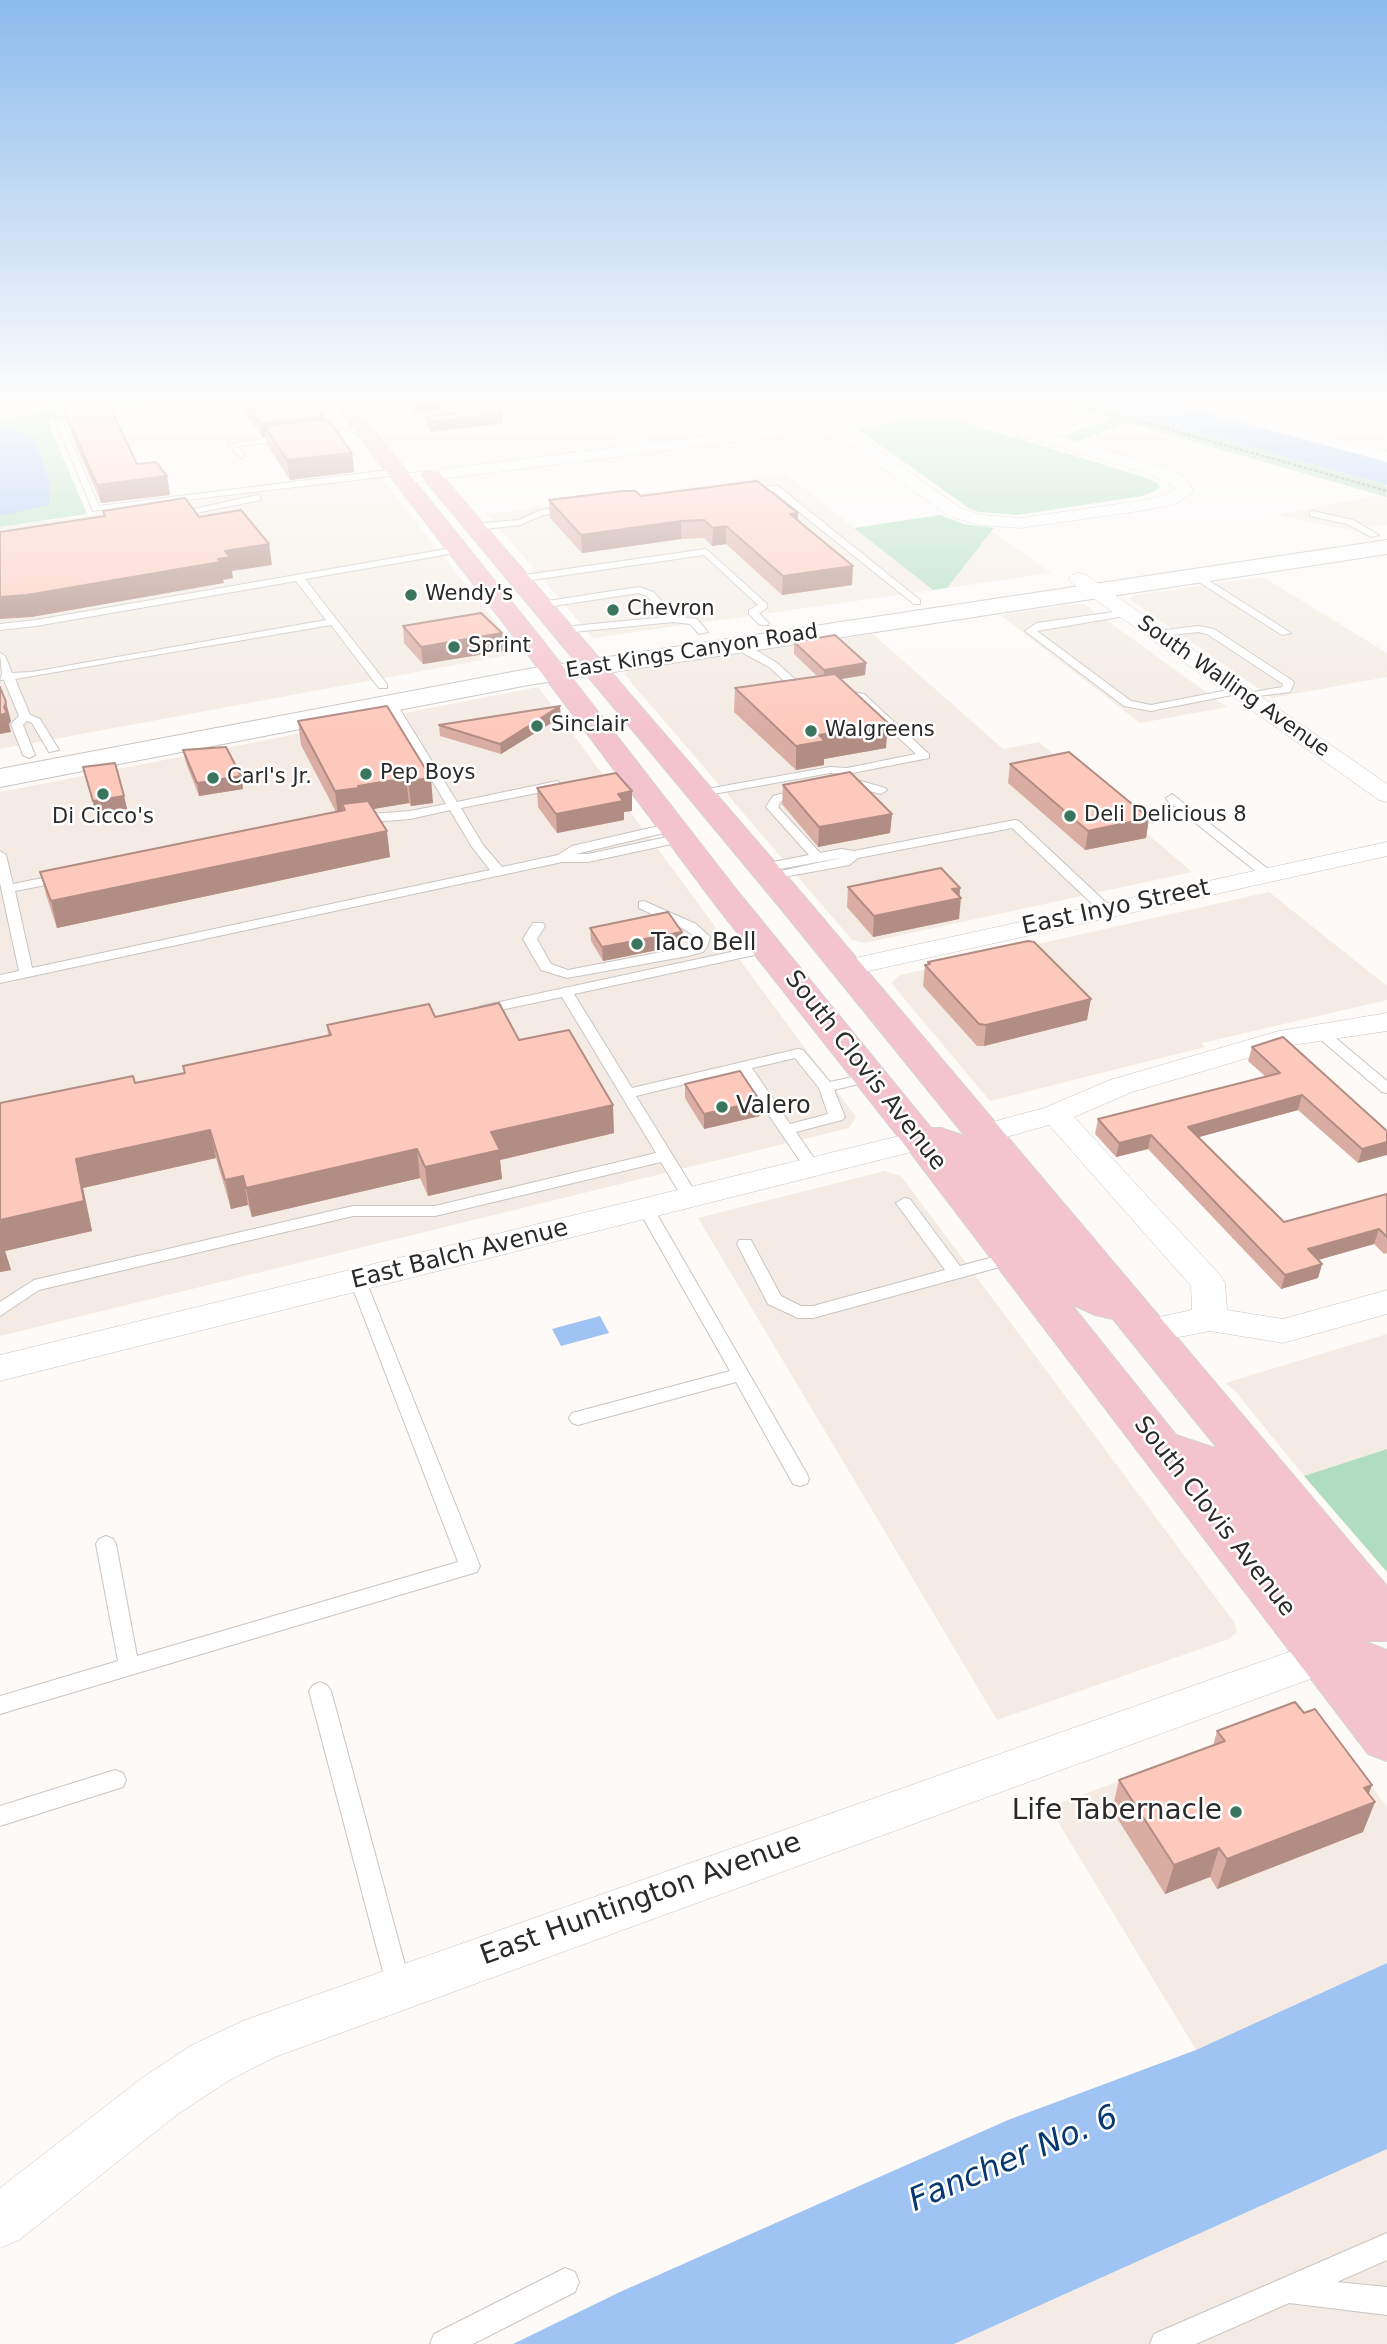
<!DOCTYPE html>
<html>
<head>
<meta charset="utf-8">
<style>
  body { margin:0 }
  canvas { display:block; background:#fdfaf8 }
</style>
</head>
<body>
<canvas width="1387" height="2344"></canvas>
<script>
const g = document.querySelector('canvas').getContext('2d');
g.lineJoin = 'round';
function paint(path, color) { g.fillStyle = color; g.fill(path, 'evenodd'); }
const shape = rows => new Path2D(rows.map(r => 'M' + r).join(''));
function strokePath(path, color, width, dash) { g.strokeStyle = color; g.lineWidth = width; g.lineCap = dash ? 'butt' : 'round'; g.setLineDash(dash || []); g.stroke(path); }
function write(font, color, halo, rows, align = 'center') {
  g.font = font + ' "DejaVu Sans",sans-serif'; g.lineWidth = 5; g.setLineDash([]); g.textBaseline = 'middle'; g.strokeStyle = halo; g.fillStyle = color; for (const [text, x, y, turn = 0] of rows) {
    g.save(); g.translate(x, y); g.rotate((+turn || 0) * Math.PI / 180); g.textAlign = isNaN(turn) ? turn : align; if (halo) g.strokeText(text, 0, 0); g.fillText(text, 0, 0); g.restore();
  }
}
paint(shape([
  [786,474,933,590,593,638,487,514],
  [380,477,520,653,0,749,0,527],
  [1379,495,1387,497,1387,525,1348,530,1277,515],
  [992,531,1051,573,947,588],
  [1263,577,1387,653,1387,677,1272,698,1129,599,1134,595],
  [1075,604,1084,604,1227,707,1140,723,1000,615],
  [873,634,1003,749,1039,742,1192,872,865,943,852,940,624,674,630,670],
  [538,687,856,1117,849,1128,0,1336,0,792],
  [1269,892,1387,986,1387,1000,1202,1043,1205,1047,990,1101,891,983,900,975],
  [884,1171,901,1176,1234,1622,1237,1632,1229,1639,997,1720,698,1218],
  [1387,1334,1387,1449,1304,1476,1236,1392,1225,1383],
  [1297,1715,1326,1723,1387,1807,1387,1963,1196,2050,1049,1807],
  [1387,2149,1387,2344,954,2344]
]), '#f4ece4');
paint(shape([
  [40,403,188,403,47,419,87,514,0,527,0,418,43,413],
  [1057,403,1092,403,1386,485,1387,497,1128,423,1076,442,1060,437,1111,419],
  [926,419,960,421,1147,478,1157,483,1160,488,1143,496,1017,515,979,512,970,509,859,430,865,427],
  [940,515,964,524,994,528,947,588,933,590,854,528],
  [1387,1449,1387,1572,1304,1476]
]), '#b0ddbf');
paint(shape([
  [1092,403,1167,403,1387,462,1387,485],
  [14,428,32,438,43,462,49,482,49,505,0,516,0,429],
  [600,1316,609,1333,561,1346,552,1329],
  [1387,1963,1387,2149,954,2344,513,2344,620,2292,1008,2120,1196,2050]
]), '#9fc3f2');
const lane = shape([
  [191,403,216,403,63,423,99,506,397,469,401,472,397,475,93,511,55,419,191,403],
  [366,427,363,431,316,436,312,434,366,427],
  [287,436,290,440,238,446,245,456,241,458,228,444,287,436],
  [778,486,920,600,920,604,914,604,773,491,747,494,743,491,747,488,778,486],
  [257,495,260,496,260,500,176,517,172,514,257,495],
  [572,506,575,507,575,511,543,515,520,525,475,530,470,527,475,524,518,520,541,510,572,506],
  [1313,511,1353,520,1379,535,1371,537,1347,524,1310,516,1310,512,1313,511],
  [458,547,461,548,461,552,305,579,387,684,387,688,379,688,331,625,15,679,30,715,40,719,59,750,49,752,32,723,27,721,23,725,35,755,29,758,23,755,11,724,19,716,4,680,0,680,2,674,0,653,5,656,12,673,32,672,326,620,296,581,36,626,0,630,0,624,36,620,458,547],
  [706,549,767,604,767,608,759,613,769,623,768,625,760,625,749,614,749,610,758,605,704,555,518,582,513,579,518,576,706,549],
  [1191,573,1197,573,1291,633,1282,635,1191,577,1191,573],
  [639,587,653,592,676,616,697,619,708,632,699,634,690,624,673,622,563,633,558,630,563,627,665,617,647,596,638,593,541,608,536,605,541,602,639,587],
  [1127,610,1132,613,1131,615,1037,631,1131,701,1151,705,1238,688,1242,689,1242,693,1151,711,1124,706,1025,631,1037,623,1127,610],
  [1198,626,1214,629,1293,681,1294,683,1290,692,1242,698,1242,694,1282,687,1283,684,1207,634,1198,632,1157,637,1152,634,1157,631,1198,626],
  [741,641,777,663,799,683,812,688,807,691,792,688,769,667,743,653,736,644,741,641],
  [839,690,864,694,929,754,929,758,847,774,830,773,697,797,697,791,701,790,830,767,847,768,916,754,857,699,835,695,834,693,839,690],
  [391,700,396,703,457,802,557,781,563,785,557,789,461,808,483,845,502,867,558,855,572,846,672,823,676,824,676,830,576,854,588,854,681,834,687,838,681,842,588,862,562,862,0,983,0,975,19,971,0,883,0,851,6,855,13,884,62,874,68,878,66,881,15,891,32,968,490,870,472,847,450,810,410,819,359,823,353,819,359,815,410,811,446,804,386,703,391,700],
  [854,779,885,788,887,790,881,794,854,787,843,789,837,785,854,779],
  [804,788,808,789,808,795,781,801,778,807,820,853,841,849,854,851,1015,820,1019,821,1114,910,1112,913,1102,913,1012,828,858,858,849,865,767,880,767,874,845,857,763,872,757,868,763,864,809,855,766,807,773,796,804,788],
  [1172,794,1272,872,1272,878,1264,878,1168,801,1166,798,1172,794],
  [644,901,696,924,710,937,707,947,703,952,688,956,567,978,541,970,523,939,533,923,543,923,545,926,537,939,551,964,568,970,693,946,696,938,686,930,639,908,639,902,644,901],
  [768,944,773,945,773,951,574,994,632,1088,798,1049,803,1050,830,1082,870,1073,875,1074,877,1077,875,1080,834,1090,845,1117,842,1120,796,1132,820,1167,818,1170,806,1170,739,1071,636,1096,699,1198,697,1202,685,1202,661,1162,435,1216,353,1216,39,1290,0,1316,0,1302,34,1280,353,1206,435,1206,656,1153,562,997,481,1014,474,1010,481,1006,768,944],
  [795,1058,819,1088,828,1114,790,1124,752,1068,795,1058],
  [1320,1028,1325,1029,1387,1081,1387,1093,1382,1092,1315,1035,1313,1032,1320,1028],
  [904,1198,910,1199,960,1266,1012,1252,1020,1258,1018,1262,813,1318,798,1318,768,1304,737,1244,739,1240,751,1240,781,1296,801,1306,813,1306,945,1270,896,1203,904,1198],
  [646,1204,654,1209,807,1474,809,1479,807,1484,800,1486,793,1484,736,1382,578,1425,572,1423,569,1418,572,1413,730,1371,638,1209,646,1204],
  [358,1275,366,1281,480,1566,477,1572,0,1714,0,1696,118,1661,96,1544,99,1539,106,1536,113,1539,116,1544,137,1656,458,1562,350,1281,358,1275],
  [320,1682,327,1685,331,1691,411,1987,408,1995,399,1999,390,1995,387,1987,309,1691,313,1685,320,1682],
  [115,1770,123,1773,126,1780,123,1787,0,1826,0,1806,115,1770],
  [1387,2233,1387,2260,1337,2282,1387,2287,1387,2315,1289,2303,1196,2344,1150,2344,1154,2334,1387,2233],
  [565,2268,575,2272,579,2282,575,2292,473,2344,430,2344,434,2334,565,2268]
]);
const street = shape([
  [440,403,456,403,465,414,454,421,389,429,381,424,389,419,447,412,440,403],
  [590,403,607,403,651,443,819,422,795,403,813,403,836,420,920,409,952,409,989,416,1164,467,1184,477,1194,491,1175,504,1146,510,1020,528,981,525,948,516,830,430,402,484,393,479,402,474,634,445,590,403],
  [920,419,952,419,981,423,1152,475,1172,485,1175,489,1163,496,1146,500,1020,518,982,515,960,508,848,428,920,419],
  [1181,403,1207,403,1387,452,1387,462,1184,406,1181,403],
  [1079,573,1086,575,1387,784,1387,802,1379,800,1072,583,1069,579,1072,575,1079,573],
  [1387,842,1387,856,846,976,836,974,832,968,836,962,846,960,1387,842],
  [1387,1013,1387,1031,1292,1045,1132,1092,1074,1117,1220,1275,1225,1283,1227,1310,1283,1319,1387,1290,1387,1314,1283,1343,1210,1331,1148,1343,1136,1340,1131,1331,1136,1322,1192,1310,1191,1286,1049,1125,985,1143,974,1141,970,1134,974,1127,1044,1108,1110,1080,1279,1031,1387,1013],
  [920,1131,931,1133,935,1140,931,1147,0,1381,0,1355,920,1131],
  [1323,1640,1338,1645,1344,1657,1338,1669,275,2057,228,2081,178,2114,19,2240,0,2248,0,2188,142,2078,192,2045,245,2020,1323,1640]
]);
const secondary = shape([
  [1387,540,1387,554,528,685,0,787,0,769,528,669,1387,540]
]);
const primary = shape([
  [333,403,352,403,543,641,739,893,931,1128,941,1128,965,1136,782,910,424,479,421,475,424,471,438,471,804,896,1387,1586,1387,1641,1364,1641,1387,1650,1387,1761,1368,1754,907,1148,717,907,525,651,333,403],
  [1071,1304,1095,1315,1113,1319,1218,1449,1176,1435,1071,1304]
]);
strokePath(lane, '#c8c5c3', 2);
strokePath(street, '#c8c5c3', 1);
strokePath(secondary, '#c8c5c3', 2);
strokePath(primary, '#d5d4d4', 2);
strokePath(shape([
  [1076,403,1387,491]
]), '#8e8c8a', 2.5, [3.5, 2]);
paint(lane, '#fff');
paint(street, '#fff');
paint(secondary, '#fff');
paint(primary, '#f4c4ce');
paint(shape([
  [239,403,312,403,323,420,352,453,354,472,290,480,267,445,266,437,262,437],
  [406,403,442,403,442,410,415,413],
  [459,403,493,403,503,423,431,432,427,427,426,417,455,413,463,408],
  [63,408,137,464,167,476,170,495,101,503,67,425],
  [641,496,798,513,798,520,852,585,782,595,726,544,712,546,704,538,681,539,582,553,550,518,549,500],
  [403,626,502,633,503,651,423,664,404,643],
  [794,642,866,663,865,675,841,679,886,748,824,759,824,765,796,770,734,712,735,688,817,676,794,654],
  [387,706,433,803,411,806,409,803,373,809,390,857,57,928,47,898,40,872,336,812,301,745,298,721],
  [561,717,501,754,440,736,439,725],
  [183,750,241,776,243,789,199,796,186,763],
  [1010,764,1149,818,1146,838,1085,850,1008,783],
  [83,767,124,796,127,809,96,814],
  [783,785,892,814,890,833,818,847,782,804],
  [537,788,632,791,632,811,624,812,624,820,557,833,538,807],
  [848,887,960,888,959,919,873,937,847,907],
  [590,928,682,945,603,961,591,941],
  [928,962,1087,1020,984,1046,977,1046,923,986,925,965,928,965],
  [435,1017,519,1040,614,1133,500,1160,502,1179,428,1196,420,1178,252,1217,248,1205,231,1209,216,1158,83,1188,92,1231,5,1251,11,1270,0,1272,0,1103,135,1083,184,1073,328,1036,327,1025],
  [1252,1047,1387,1131,1358,1163,1298,1110,1198,1137,1284,1222,1387,1194,1387,1253,1384,1254,1374,1244,1318,1260,1322,1264,1318,1278,1281,1289,1148,1149,1116,1157,1095,1134,1098,1119,1266,1077,1248,1061],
  [685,1084,760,1116,704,1129,685,1098],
  [1217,1731,1369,1794,1363,1832,1217,1889,1210,1877,1165,1894,1112,1810,1119,1780,1213,1746]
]), '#daada3');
paint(shape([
  [414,403,442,403,442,410,415,413],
  [503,413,503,423,431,432,430,422],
  [323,416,324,429,265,426,266,437,262,437,260,424],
  [352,453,354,472,290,480,287,460],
  [167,476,170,495,101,503,97,485],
  [798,513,798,531,790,514],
  [681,521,681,539,582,553,581,535],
  [726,526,726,544,712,546,713,528],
  [269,544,272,565,232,571,233,578,223,580,224,583,32,617,0,619,0,597,218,559,225,551],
  [853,566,852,585,782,595,783,576],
  [502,633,503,651,423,664,421,647],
  [866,663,865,675,823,682,824,670],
  [6,702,11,721,9,724,11,732,0,734,0,715],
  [560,706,561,717,501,754,500,744],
  [888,723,886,748,824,759,824,765,796,770,796,746,819,735],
  [241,776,243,789,199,796,197,783],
  [406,778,409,803,362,811,345,810,342,804,343,816,338,817,335,791,358,786],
  [431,778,433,803,411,806,408,781],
  [632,791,632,811,624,812,624,820,557,833,556,814,618,794],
  [124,796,127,809,96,814,93,801],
  [892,814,890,833,818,847,819,827],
  [1149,818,1146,838,1085,850,1088,831],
  [387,831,390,857,57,928,51,901],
  [960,888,959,899,961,898,959,919,873,937,874,916,952,889],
  [682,932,682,945,603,961,602,947],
  [1091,999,1087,1020,984,1046,986,1025],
  [1302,1095,1298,1110,1185,1141,1188,1127],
  [760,1101,760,1116,704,1129,704,1114],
  [613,1105,614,1133,500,1160,502,1179,428,1196,425,1167,491,1132],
  [210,1130,216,1158,83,1188,92,1231,5,1251,11,1270,0,1272,0,1220,76,1159],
  [1151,1135,1148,1149,1116,1157,1119,1143],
  [1387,1142,1387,1155,1358,1163,1362,1149],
  [417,1149,420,1178,252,1217,246,1188],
  [243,1176,248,1205,231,1209,225,1180],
  [1379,1229,1374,1244,1304,1264,1308,1249],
  [1322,1264,1318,1278,1281,1289,1285,1275],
  [1372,1785,1364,1807,1375,1802,1363,1832,1217,1889,1227,1859,1364,1788],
  [1219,1848,1210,1877,1165,1894,1174,1865]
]), '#b28d84');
const building = shape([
  [101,403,108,403,137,464,156,462,167,476,97,485,63,408,101,403],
  [246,403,312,403,323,416,260,424,246,403],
  [466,403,493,403,503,413,430,422,426,417,455,413,466,406,466,403],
  [328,419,352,453,287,460,265,426,328,419],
  [757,481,798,513,790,514,853,566,783,576,726,526,713,528,704,520,681,521,581,535,549,500,622,491,635,491,641,496,757,481],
  [185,498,199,517,241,510,269,544,225,551,230,557,218,559,220,562,27,595,0,597,0,532,105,516,103,511,185,498],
  [481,613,502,633,421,647,403,626,481,613],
  [835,635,866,663,824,670,794,642,835,635],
  [835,674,888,723,819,735,825,741,796,746,735,688,835,674],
  [0,687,6,702,4,707,7,713,0,715,0,687],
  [387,706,431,778,408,781,406,778,358,786,359,788,335,791,298,721,387,706],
  [560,706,500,744,439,725,560,706],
  [226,747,241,776,197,783,183,750,226,747],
  [1069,752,1149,818,1088,831,1010,764,1069,752],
  [115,763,124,796,93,801,83,767,115,763],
  [850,772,892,814,819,827,783,785,850,772],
  [616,773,632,791,618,794,623,801,556,814,537,788,616,773],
  [368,801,387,831,51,901,40,872,345,810,342,804,368,801],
  [941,868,960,888,952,889,961,898,874,916,848,887,941,868],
  [668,912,682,932,602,947,590,928,668,912],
  [1028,941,1034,942,1091,999,986,1025,979,1024,925,965,930,964,928,962,1028,941],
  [499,1003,519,1040,569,1030,613,1105,491,1132,500,1150,425,1167,417,1149,246,1188,243,1176,225,1180,210,1130,76,1159,84,1201,0,1220,0,1103,133,1076,135,1083,185,1073,183,1066,331,1035,327,1025,429,1004,435,1017,499,1003],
  [1283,1037,1387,1131,1387,1142,1362,1149,1302,1095,1188,1127,1284,1222,1387,1194,1387,1237,1379,1229,1308,1249,1322,1264,1285,1275,1151,1135,1119,1143,1098,1119,1280,1073,1252,1047,1283,1037],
  [740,1071,760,1101,704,1114,685,1084,740,1071],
  [1295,1702,1304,1713,1315,1709,1372,1785,1364,1788,1375,1802,1227,1859,1219,1848,1174,1865,1119,1780,1225,1741,1217,1731,1295,1702]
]);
paint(building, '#fec9bd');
strokePath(building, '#b28d84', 2);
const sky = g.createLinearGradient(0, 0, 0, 731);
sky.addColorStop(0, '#8bbaec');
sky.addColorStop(0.55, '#fefdfc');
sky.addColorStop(1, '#fefdfc00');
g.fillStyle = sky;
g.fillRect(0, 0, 1387, 731);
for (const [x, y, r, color] of [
  [411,595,7,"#3a755e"],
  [613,610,7,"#3a755e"],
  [454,647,7,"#3a755e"],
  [537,726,7,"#3a755e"],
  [811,731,7,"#3a755e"],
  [366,774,7,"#3a755e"],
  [213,778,7,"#3a755e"],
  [103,794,7,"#3a755e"],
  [1070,816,7,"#3a755e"],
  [637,944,7,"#3a755e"],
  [722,1107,7,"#3a755e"],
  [1236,1812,7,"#3a755e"]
]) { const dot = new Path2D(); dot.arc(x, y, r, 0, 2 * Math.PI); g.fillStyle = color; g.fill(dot); strokePath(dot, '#fff', 2.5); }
write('21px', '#2b2a29', '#fff', [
  ["Wendy's",425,595],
  ["Chevron",627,610],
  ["Sprint",468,647],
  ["Sinclair",551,726],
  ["Walgreens",825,731],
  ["Pep Boys",380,774],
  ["Carl's Jr.",227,778],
  ["Deli Delicious 8",1084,816],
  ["Di Cicco's",103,818,"center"]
], 'left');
write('21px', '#2b2a29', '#fff', [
  ["East Kings Canyon Road",692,652,-9],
  ["South Walling Avenue",1233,687,35]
]);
write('24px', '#2b2a29', '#fff', [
  ["East Inyo Street",1116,908,-12],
  ["South Clovis Avenue",865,1071,52],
  ["East Balch Avenue",460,1255,-14],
  ["South Clovis Avenue",1214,1517,52]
]);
write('24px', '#2b2a29', '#fff', [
  ["Taco Bell",651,944],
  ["Valero",736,1107]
], 'left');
write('28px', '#2b2a29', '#fff', [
  ["Life Tabernacle",1222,1812]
], 'right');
write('28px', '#2b2a29', '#fff', [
  ["East Huntington Avenue",641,1900,-20]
]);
write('italic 32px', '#06386f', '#fff', [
  ["Fancher No. 6",1014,2160,-23]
]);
</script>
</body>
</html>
